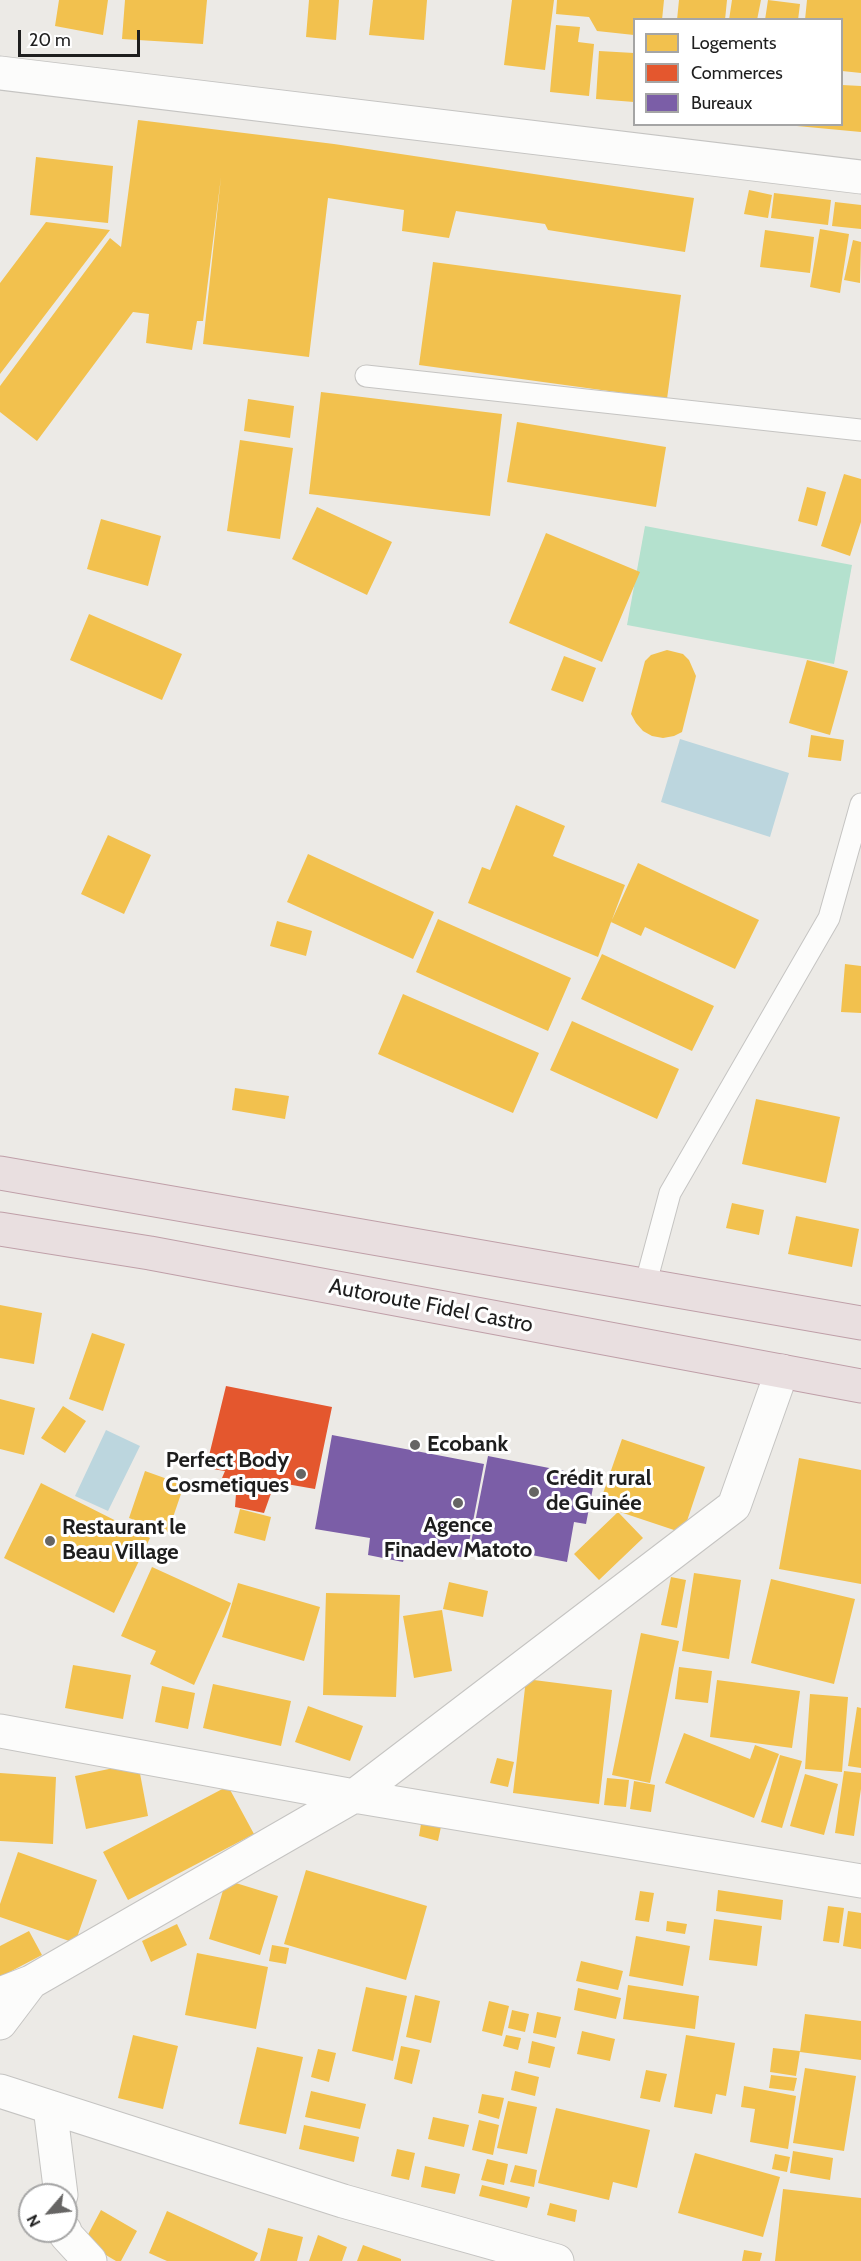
<!DOCTYPE html>
<html>
<head>
<meta charset="utf-8">
<style>
  body { margin:0 }
  #map { position:relative; width:861px; height:2261px; overflow:hidden; background:#eceae6; font-family:Cabin,sans-serif }
  canvas { display:block }
  .legend { position:absolute; left:633px; top:18px; width:210px; height:108px; box-sizing:border-box; background:#fff; border:2px solid #a5a5a5; margin:0; padding:8px 10px; list-style:none; font-size:18px; color:#1e1e1e }
  .legend li { display:flex; align-items:center; gap:12px; height:30px }
  .legend b { width:30px; border:2px solid #a5a5a5 }
  .north { position:absolute; left:18px; top:2183px; width:60px; height:60px; box-sizing:border-box; background:#fff; border:2px solid #a5a5a5; border-radius:50%; rotate:242deg; font-size:16px; font-weight:700; line-height:24px; text-align:center; color:#1e1e1e }
  .north::after { content:''; display:block; margin:auto; width:21px; height:27px; background:#666564; clip-path:polygon(50% 0,100% 100%,50% 72%,0 100%) }
  .scale { position:absolute; left:18px; top:30px; width:122px; height:27px; box-sizing:border-box; border:3px solid #1e1e1e; border-top:0; padding-left:8px; font-size:18px; line-height:21px; white-space:nowrap; color:#1e1e1e; -webkit-text-stroke:4px #fff; paint-order:stroke }
</style>
</head>
<body>
<div id="map">
<canvas width="861" height="2261"></canvas>
<ul class="legend">
<li><b style="height:16px;background:#f2c14e"></b>Logements</li>
<li><b style="height:16px;background:#e4572e"></b>Commerces</li>
<li><b style="height:16px;background:#7b5ea7"></b>Bureaux</li>
</ul>
<div class="north">N</div>
<div class="scale">20 m</div>
</div>
<script>
const g = document.querySelector('canvas').getContext('2d');
g.lineJoin = 'round';
function paint(path, color) { g.fillStyle = color; g.fill(path, 'evenodd'); }
const shape = rows => new Path2D(rows.map(r => 'M' + r).join(''));
function strokePath(path, color, width, dash) { g.strokeStyle = color; g.lineWidth = width; g.lineCap = dash ? 'butt' : 'round'; g.setLineDash(dash || []); g.stroke(path); }
function write(font, color, halo, rows, align = 'center') {
  g.font = font + ' Cabin,sans-serif'; g.lineWidth = 6; g.setLineDash([]); g.textBaseline = 'middle'; g.strokeStyle = halo; g.fillStyle = color; for (const [text, x, y, turn = 0] of rows) {
    g.save(); g.translate(x, y); g.rotate((+turn || 0) * Math.PI / 180); g.textAlign = isNaN(turn) ? turn : align; if (halo) g.strokeText(text, 0, 0); g.fillText(text, 0, 0); g.restore();
  }
}
paint(shape([
  [645,526,852,565,834,664,627,625]
]), '#b4e1ce');
paint(shape([
  [680,739,789,773,770,837,661,802],
  [106,1430,140,1446,108,1511,75,1496]
]), '#bcd6de');
paint(shape([
  [59,0,108,0,103,35,55,26],
  [125,0,207,0,203,44,122,39],
  [309,0,339,0,336,40,306,37],
  [373,0,427,0,424,40,369,35],
  [512,0,554,0,545,70,504,65],
  [557,0,664,0,662,20,634,20,634,35,597,31,589,17,556,14],
  [679,0,727,0,725,20,677,20],
  [732,0,761,0,757,20,729,20],
  [768,0,800,4,798,20,765,20],
  [807,0,861,0,861,73,842,71,842,20,805,20],
  [556,25,580,27,578,42,594,44,589,96,550,92],
  [599,51,634,53,634,102,596,99],
  [842,85,861,86,861,132,797,126,797,124,842,124],
  [138,120,334,144,694,198,685,252,548,230,545,224,456,211,449,238,402,231,404,210,328,198,309,357,203,344,221,177,203,321,197,321,192,350,146,343,149,314,133,312,37,441,0,412,0,386,110,238,121,247],
  [36,157,113,166,108,223,30,215],
  [749,190,772,195,768,218,744,214],
  [774,193,831,200,828,225,771,218],
  [835,202,861,205,861,229,832,226],
  [46,222,110,230,0,374,0,283],
  [820,229,849,234,840,293,810,287],
  [765,230,814,237,810,273,760,267],
  [853,240,861,242,860,283,844,280],
  [433,262,681,295,667,399,419,365],
  [321,392,502,414,490,516,309,494],
  [248,399,294,406,290,438,244,431],
  [517,422,666,447,656,507,507,482],
  [240,440,293,448,280,539,227,531],
  [844,474,861,479,861,522,850,556,821,546],
  [807,487,826,492,817,526,798,521],
  [317,507,392,542,367,595,292,559],
  [101,519,161,536,148,586,87,569],
  [546,533,640,572,602,662,509,623],
  [89,614,182,654,162,700,70,660],
  [667,650,683,654,689,660,696,676,682,732,674,736,663,738,652,736,643,731,636,723,631,714,645,661,651,655],
  [564,656,596,668,583,702,551,690],
  [807,660,848,671,830,735,789,723],
  [811,735,844,740,841,761,808,757],
  [516,805,565,826,553,856,625,885,598,957,468,903,482,867,490,870],
  [108,835,151,855,124,914,81,894],
  [308,854,434,912,413,959,287,902],
  [638,863,759,920,735,969,645,927,641,936,611,922],
  [438,919,571,978,548,1031,416,972],
  [277,921,312,931,306,956,270,946],
  [602,954,714,1006,692,1051,581,999],
  [845,964,861,966,861,1013,841,1012],
  [403,994,539,1053,513,1113,378,1054],
  [572,1021,679,1069,657,1119,550,1070],
  [235,1088,289,1096,285,1119,232,1110],
  [756,1099,840,1117,826,1183,742,1164],
  [732,1203,764,1210,759,1235,726,1228],
  [796,1216,859,1229,852,1267,788,1254],
  [0,1305,42,1313,34,1364,0,1358],
  [92,1333,125,1344,103,1411,69,1399],
  [0,1399,35,1408,24,1455,0,1449],
  [63,1406,86,1421,65,1453,41,1438],
  [622,1439,705,1467,683,1533,599,1505],
  [799,1458,861,1470,861,1584,779,1569],
  [145,1471,184,1485,168,1532,129,1518],
  [41,1483,150,1538,114,1613,4,1558],
  [240,1509,271,1517,265,1541,234,1533],
  [618,1512,643,1538,599,1580,574,1554],
  [152,1567,231,1603,194,1685,150,1664,156,1651,121,1636],
  [694,1573,741,1580,729,1659,682,1651],
  [671,1577,686,1580,677,1628,661,1625],
  [771,1579,855,1599,834,1684,751,1663],
  [449,1582,488,1591,483,1617,443,1609],
  [238,1583,320,1607,304,1661,222,1637],
  [326,1593,400,1595,396,1697,323,1695],
  [442,1610,452,1671,414,1678,403,1616],
  [641,1633,679,1641,650,1783,612,1775],
  [73,1665,131,1675,123,1719,65,1708],
  [679,1667,712,1671,708,1703,675,1699],
  [526,1679,612,1690,599,1804,513,1793],
  [717,1680,800,1691,792,1748,710,1737],
  [213,1684,291,1701,281,1746,203,1728],
  [162,1686,195,1693,188,1729,155,1722],
  [810,1694,848,1697,842,1772,805,1769],
  [308,1706,363,1726,350,1761,295,1742],
  [857,1707,861,1708,861,1768,848,1766],
  [684,1733,750,1759,755,1745,779,1754,754,1818,665,1783],
  [780,1755,802,1761,782,1828,761,1822],
  [497,1758,514,1762,508,1787,490,1783],
  [138,1763,148,1816,86,1829,75,1776],
  [844,1771,861,1773,861,1789,854,1836,835,1833],
  [0,1773,56,1777,53,1844,0,1841],
  [805,1774,838,1784,824,1835,790,1826],
  [607,1778,629,1780,626,1807,604,1805],
  [634,1781,655,1785,651,1812,630,1809],
  [228,1786,254,1834,128,1900,103,1852],
  [422,1818,442,1822,438,1841,419,1836],
  [18,1852,97,1880,75,1943,0,1917,0,1904],
  [306,1870,427,1906,406,1980,284,1944],
  [226,1880,278,1896,260,1955,209,1939],
  [718,1890,783,1900,781,1920,716,1911],
  [640,1891,654,1893,649,1922,635,1920],
  [828,1906,844,1908,839,1943,823,1941],
  [848,1911,861,1913,861,1949,843,1946],
  [714,1919,762,1926,757,1966,709,1960],
  [667,1921,687,1924,685,1934,666,1931],
  [177,1924,187,1945,151,1962,142,1941],
  [29,1931,42,1955,0,1977,0,1946],
  [636,1936,690,1946,683,1986,629,1976],
  [272,1945,289,1948,286,1964,269,1961],
  [197,1953,268,1967,256,2029,185,2015],
  [581,1961,623,1971,618,1990,576,1981],
  [628,1985,699,1996,695,2029,623,2019],
  [366,1987,407,1996,393,2061,352,2051],
  [578,1988,621,1998,616,2019,574,2010],
  [415,1995,440,2001,431,2043,406,2037],
  [489,2001,509,2006,502,2036,482,2031],
  [512,2010,529,2014,525,2032,508,2028],
  [537,2012,561,2017,556,2038,533,2033],
  [805,2014,861,2021,861,2060,800,2052],
  [582,2031,615,2039,610,2061,577,2054],
  [133,2035,178,2046,163,2109,118,2098],
  [506,2035,521,2038,518,2050,503,2046],
  [686,2035,735,2043,726,2096,716,2094,712,2114,674,2107],
  [532,2041,555,2047,550,2068,528,2063],
  [401,2046,420,2050,412,2084,394,2079],
  [257,2047,303,2057,286,2134,239,2124],
  [773,2048,800,2051,796,2076,770,2072],
  [318,2049,336,2053,329,2082,311,2077],
  [805,2068,856,2076,844,2151,793,2143],
  [646,2070,667,2074,660,2102,640,2098],
  [515,2071,539,2077,535,2096,511,2090],
  [771,2075,797,2078,794,2091,769,2088],
  [744,2086,796,2096,788,2149,750,2142,755,2109,741,2107],
  [311,2091,366,2104,360,2129,305,2117],
  [482,2094,504,2098,499,2119,478,2113],
  [508,2101,537,2107,527,2154,497,2148],
  [556,2108,650,2130,637,2188,613,2182,609,2200,538,2183],
  [433,2117,469,2125,464,2147,428,2139],
  [479,2120,499,2125,493,2155,472,2150],
  [304,2125,359,2137,354,2162,299,2149],
  [397,2149,415,2153,409,2180,391,2176],
  [793,2151,833,2158,830,2180,790,2173],
  [695,2153,780,2177,763,2237,678,2213],
  [775,2154,790,2157,787,2172,772,2169],
  [487,2159,508,2164,504,2185,481,2180],
  [515,2165,537,2170,534,2187,510,2182],
  [425,2166,460,2174,455,2194,421,2187],
  [482,2185,530,2197,527,2208,479,2196],
  [783,2189,861,2198,861,2261,775,2261],
  [550,2203,577,2210,575,2222,547,2215],
  [101,2210,137,2231,121,2261,116,2261,84,2242],
  [167,2211,258,2253,254,2261,167,2261,149,2253],
  [268,2228,303,2237,297,2261,260,2261],
  [318,2235,347,2247,342,2261,309,2261],
  [363,2245,401,2259,401,2261,357,2261],
  [744,2250,762,2253,760,2261,742,2261]
]), '#f2c14e');
paint(shape([
  [226,1386,332,1407,315,1489,275,1482,264,1513,235,1507,237,1481,222,1478,225,1471,206,1468]
]), '#e4572e');
paint(shape([
  [332,1435,484,1464,466,1558,407,1548,403,1562,368,1555,370,1538,315,1529],
  [488,1456,595,1477,586,1524,574,1522,567,1562,471,1543]
]), '#7b5ea7');
const lane = shape([
  [366,376,861,430],
  [645,1286,670,1193,829,918,861,804]
]);
const street = shape([
  [0,73,861,177],
  [0,1731,354,1796,861,1881],
  [0,1994,31,1982,354,1796,734,1506,782,1371],
  [0,2023,31,1982],
  [0,2091,343,2201,557,2261],
  [50,2107,61,2195],
  [65,2231,66,2235,90,2261]
]);
const highway = shape([
  [0,1173,861,1323],
  [0,1229,150,1253,861,1386]
]);
strokePath(lane, '#c5c4c2', 23);
strokePath(street, '#c5c4c2', 35);
strokePath(highway, '#bf9fa8', 35);
strokePath(lane, '#fcfcfb', 21);
strokePath(street, '#fcfcfb', 33);
strokePath(highway, '#e9dfe0', 33);
for (const [x, y, r, color] of [
  [415,1445,6,"#666564"],
  [301,1474,6,"#666564"],
  [534,1492,6,"#666564"],
  [458,1503,6,"#666564"],
  [50,1541,6,"#666564"]
]) { const dot = new Path2D(); dot.arc(x, y, r, 0, 2 * Math.PI); g.fillStyle = color; g.fill(dot); strokePath(dot, '#fff', 2); }
write('22px', '#1e1e1e', '#fff', [
  ["Autoroute Fidel Castro",431,1306,11]
]);
write('bold 22px', '#1e1e1e', '#fff', [
  ["Ecobank",427,1445],
  ["Perfect Body",289,1461,"right"],
  ["Cosmetiques",289,1486,"right"],
  ["Crédit rural",546,1479],
  ["de Guinée",546,1504],
  ["Agence",458,1526,"center"],
  ["Finadev Matoto",458,1551,"center"],
  ["Restaurant le",62,1528],
  ["Beau Village",62,1553]
], 'left');
</script>
</body>
</html>
